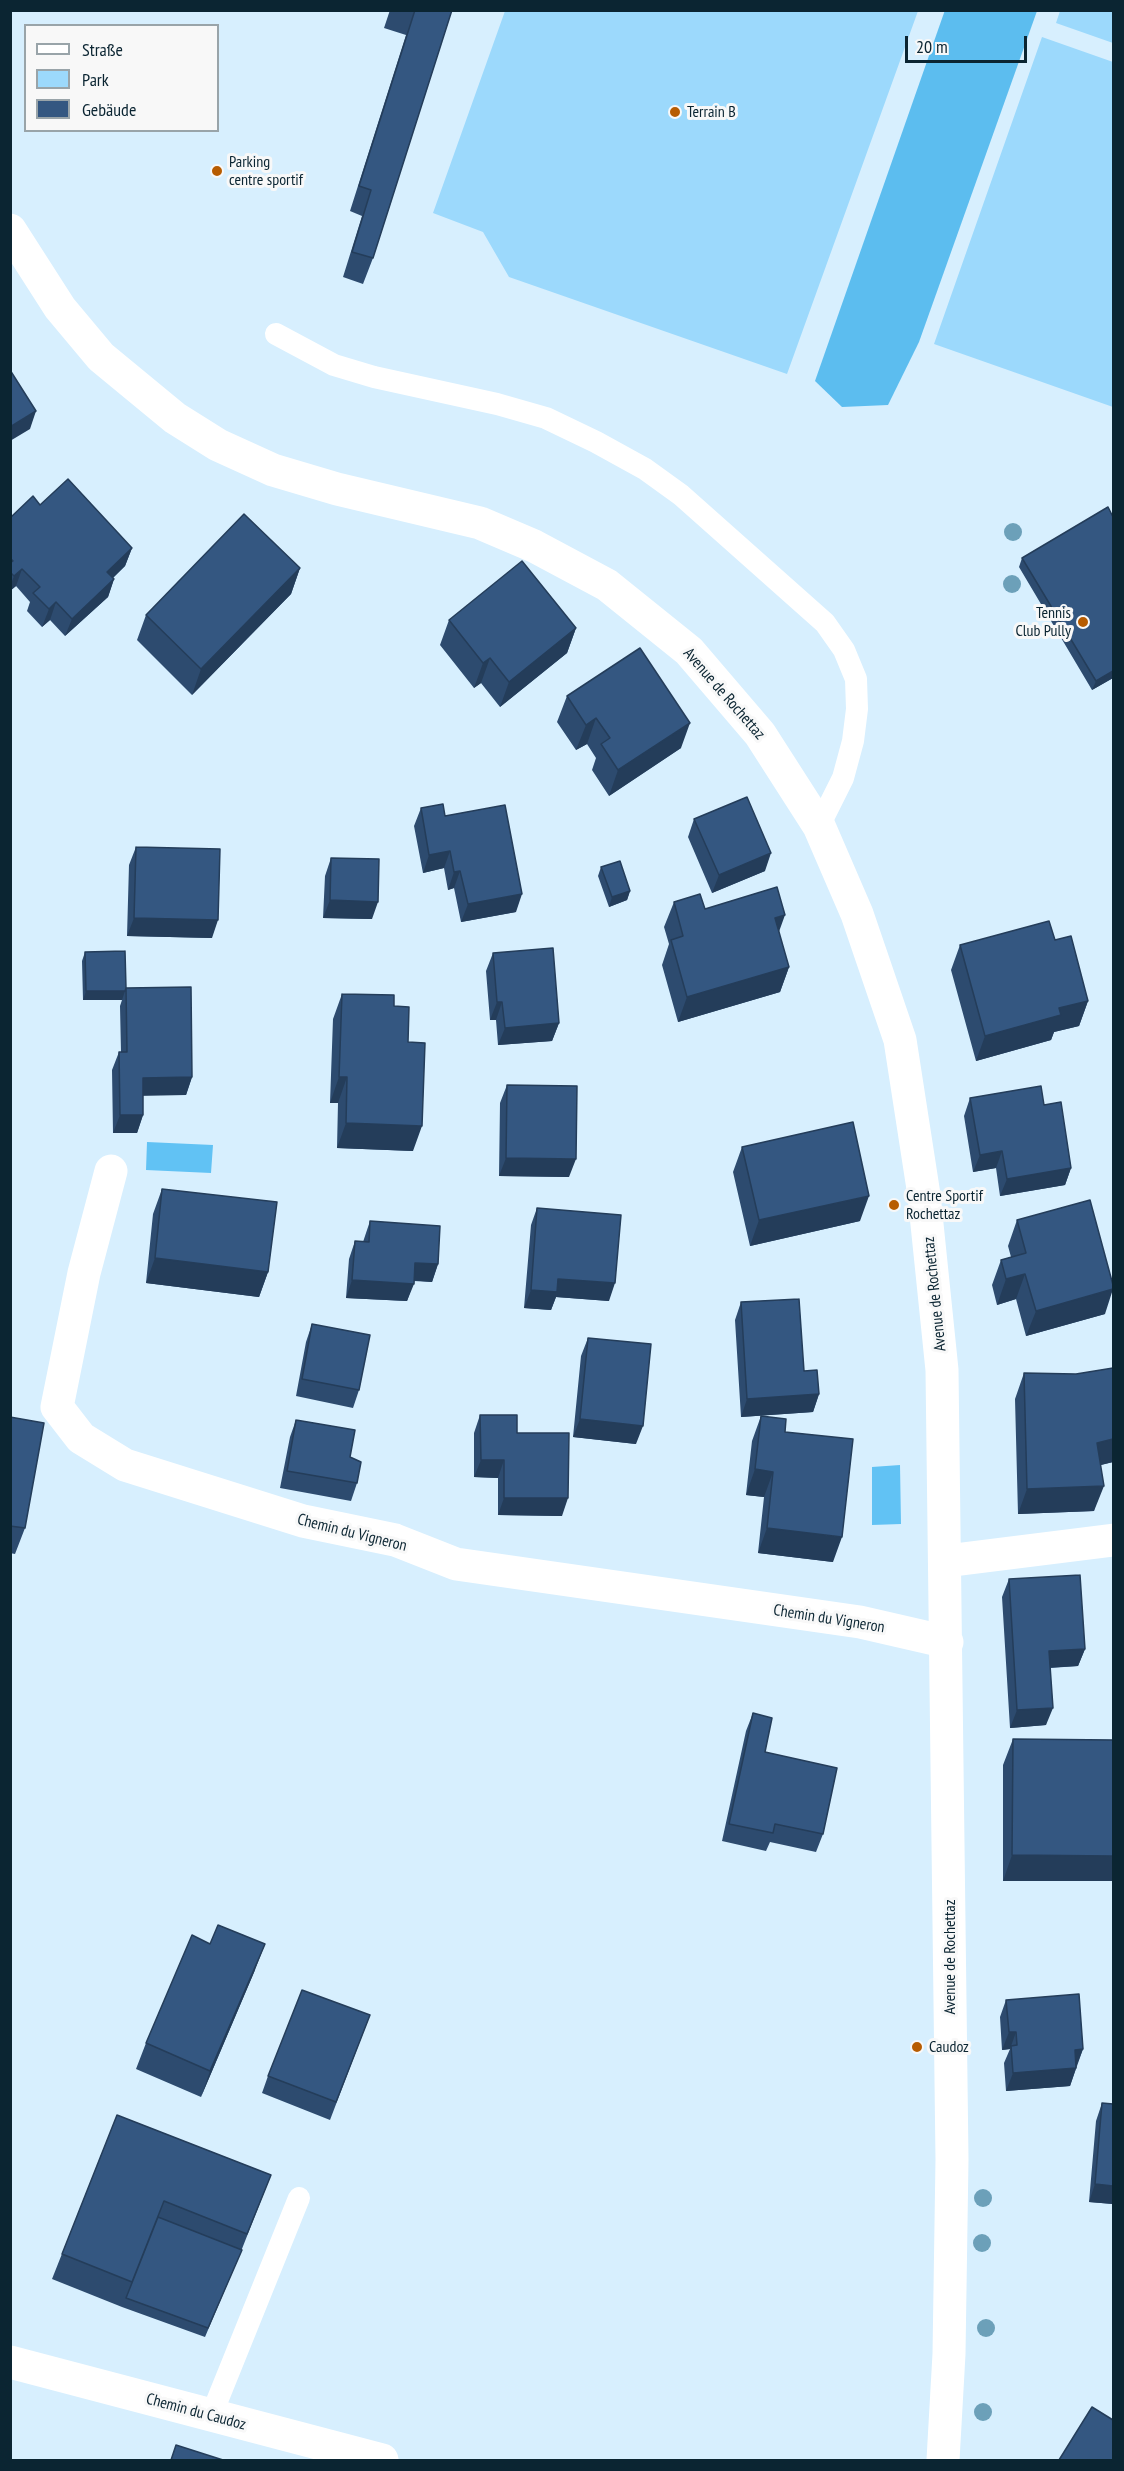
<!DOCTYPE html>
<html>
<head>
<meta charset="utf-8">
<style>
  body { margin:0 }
  #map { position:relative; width:1124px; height:2471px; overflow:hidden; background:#d7effe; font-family:"PT Sans Narrow",sans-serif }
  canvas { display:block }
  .frame { position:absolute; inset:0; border:12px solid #0b2532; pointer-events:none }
  .legend { position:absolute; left:24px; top:24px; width:195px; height:108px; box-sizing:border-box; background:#f8f8f8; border:2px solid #99a4a9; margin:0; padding:8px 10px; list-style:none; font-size:18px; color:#0b2532 }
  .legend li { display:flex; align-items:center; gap:12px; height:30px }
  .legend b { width:30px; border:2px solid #99a4a9 }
  .scale { position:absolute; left:905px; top:36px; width:122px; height:27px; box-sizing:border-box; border:3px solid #0b2532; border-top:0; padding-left:8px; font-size:18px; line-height:21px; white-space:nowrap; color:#0b2532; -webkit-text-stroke:4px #f8f8f8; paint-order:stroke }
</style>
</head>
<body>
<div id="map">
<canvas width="1124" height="2471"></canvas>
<div class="frame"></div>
<ul class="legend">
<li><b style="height:8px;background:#fff"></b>Straße</li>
<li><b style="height:16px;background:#9cd9fc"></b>Park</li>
<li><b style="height:16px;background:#345781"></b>Gebäude</li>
</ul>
<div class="scale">20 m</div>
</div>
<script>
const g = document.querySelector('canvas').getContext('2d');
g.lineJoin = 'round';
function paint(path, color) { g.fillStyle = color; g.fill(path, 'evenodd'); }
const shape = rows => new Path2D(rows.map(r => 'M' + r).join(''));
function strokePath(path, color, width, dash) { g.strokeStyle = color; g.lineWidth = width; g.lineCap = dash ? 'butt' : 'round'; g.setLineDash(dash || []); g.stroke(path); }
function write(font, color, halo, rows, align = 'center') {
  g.font = font + ' "PT Sans Narrow",sans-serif'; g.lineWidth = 6; g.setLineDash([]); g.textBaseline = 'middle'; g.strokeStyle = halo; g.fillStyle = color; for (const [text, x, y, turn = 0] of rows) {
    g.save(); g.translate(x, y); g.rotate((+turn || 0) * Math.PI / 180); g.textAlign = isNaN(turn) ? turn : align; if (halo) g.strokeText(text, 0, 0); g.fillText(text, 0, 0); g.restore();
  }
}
paint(shape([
  [505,11,918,11,787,374,509,277,483,232,433,213],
  [1060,11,1113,11,1113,43,1056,23],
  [1042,37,1113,62,1113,407,934,344]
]), '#9cd9fc');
paint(shape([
  [945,10,1037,11,919,342,888,405,842,407,815,381]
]), '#5cbdef');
paint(shape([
  [147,1142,213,1145,211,1173,146,1170],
  [900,1465,901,1524,872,1525,872,1467]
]), '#61c2f4');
strokePath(shape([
  [276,334,334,365,374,377,497,404,546,418,596,442,645,469,681,495,825,623,844,650,856,679,857,709,853,741,843,778,819,826],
  [211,2416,299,2198]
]), '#fff', 22);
strokePath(shape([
  [10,230,60,308,101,357,175,418,218,445,273,470,337,489,480,523,534,546,607,585,689,651,760,734,819,826,857,914,900,1040,924,1195,942,1370,952,2159,949,2354,943,2460],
  [111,1171,84,1273,57,1407,81,1438,125,1465,303,1521,395,1540,456,1564,860,1622,947,1642],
  [946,1561,1114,1540],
  [10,2362,382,2460]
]), '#fff', 33);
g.fillStyle = '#6ca0b9';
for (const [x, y] of [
  [1013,532],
  [1012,584],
  [983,2198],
  [982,2243],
  [986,2328],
  [983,2412]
]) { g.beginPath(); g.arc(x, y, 9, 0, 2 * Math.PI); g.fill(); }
paint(shape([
  [390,10,452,10,373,258,363,284,343,277,362,216,350,211,406,35,384,28],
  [40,505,132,548,125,566,113,578,114,579,108,597,65,636,50,620,42,627,27,611,30,602,16,586,10,591,10,518],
  [1022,558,1113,678,1092,690,1019,567],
  [300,568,291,594,192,695,137,640,146,615],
  [449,620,576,628,567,653,500,707,481,683,474,688,440,645],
  [567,696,681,748,609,796,592,770,596,758,587,744,576,750,557,722],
  [421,808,445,816,516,912,461,922,454,888,448,890,444,868,423,873,414,826],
  [694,819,765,871,712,893,688,837],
  [136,847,212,938,127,936,129,865],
  [331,858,372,919,323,918,325,876],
  [601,867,630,891,627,900,609,907,598,876],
  [674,902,705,909,779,933,789,967,780,992,678,1022,662,965,669,944,664,927],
  [1055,940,1088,1001,1079,1026,1054,1032,1051,1040,976,1061,951,970,960,945],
  [85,952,126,988,192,1077,186,1095,143,1095,143,1115,137,1133,113,1133,112,1070,119,1052,121,1052,120,1006,122,1000,83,1000,82,961],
  [493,953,559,1023,552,1041,498,1045,496,1020,490,1020,486,971],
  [342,994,394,1006,408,1042,413,1151,337,1148,338,1103,330,1103,333,1019],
  [507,1085,569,1177,499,1176,500,1103],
  [970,1098,1044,1105,1071,1168,1065,1185,1000,1196,996,1168,973,1172,964,1116],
  [742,1147,860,1221,750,1246,733,1172],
  [162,1189,268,1272,259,1297,146,1283,153,1214],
  [537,1208,609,1301,556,1297,551,1310,524,1308,531,1225],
  [1017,1220,1105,1314,1026,1336,1016,1299,997,1305,992,1285,1001,1260,1011,1257,1008,1246],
  [370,1221,438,1264,432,1282,414,1281,407,1301,346,1298,349,1259,355,1241,363,1242],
  [741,1302,804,1371,819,1394,813,1412,741,1417,735,1320],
  [312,1324,359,1390,353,1408,296,1396,306,1342],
  [588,1338,636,1444,573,1437,581,1356],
  [1024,1373,1113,1462,1101,1465,1094,1511,1018,1514,1015,1399],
  [480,1415,562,1516,498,1515,498,1478,474,1477,474,1433],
  [761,1416,785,1432,833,1562,758,1553,764,1497,746,1495,752,1441],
  [10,1417,25,1528,15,1554,10,1553],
  [296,1420,357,1483,351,1501,280,1488,290,1437],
  [1009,1579,1085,1649,1078,1666,1050,1668,1046,1725,1010,1728,1002,1597],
  [753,1713,765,1752,823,1834,816,1852,770,1842,766,1851,722,1841,746,1731],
  [1013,1739,1113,1740,1113,1881,1003,1881,1003,1765],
  [255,1970,201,2097,136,2069,146,2043],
  [1006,2000,1083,2049,1070,2086,1006,2091,1004,2063,1010,2049,1002,2050,1000,2017],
  [370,2015,330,2120,262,2093,268,2076],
  [1102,2103,1113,2104,1113,2204,1089,2202,1096,2121],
  [117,2115,271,2175,238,2259,205,2337,122,2307,52,2279]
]), '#2d4b6f');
paint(shape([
  [36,411,30,429,10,441,10,427],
  [132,548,125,566,100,590,107,572],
  [300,568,291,594,192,695,201,669],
  [22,569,16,586,10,591,10,587,14,576],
  [114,579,108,597,65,636,72,619],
  [56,602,50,620,42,627,49,609],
  [576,628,567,653,500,707,509,682],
  [490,658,481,683,474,688,483,663],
  [1113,671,1113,678,1092,690,1096,681],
  [596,718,587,744,576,750,586,725],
  [690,723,681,748,609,796,618,770],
  [450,851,444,868,423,873,429,855],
  [771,853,765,871,712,893,719,875],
  [460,871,454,888,448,890,454,872],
  [630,891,627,900,609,907,612,897],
  [522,894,516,912,461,922,468,904],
  [330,900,378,902,372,919,323,918],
  [785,915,776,940,775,918],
  [134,918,218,920,212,938,127,936],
  [789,967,780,992,678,1022,687,997],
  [86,991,125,991,122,1000,83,1000],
  [1088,1001,1079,1026,1054,1032,1051,1040,976,1061,985,1036,1059,1008],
  [497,1002,502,1002,496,1020,490,1020],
  [559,1023,552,1041,498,1045,505,1028],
  [192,1077,186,1095,136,1096,143,1078],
  [339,1077,347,1077,338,1103,330,1103],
  [120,1115,143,1115,137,1133,113,1133],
  [346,1123,422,1126,413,1151,337,1148],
  [1002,1151,996,1168,973,1172,980,1155],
  [506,1158,576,1159,569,1177,499,1176],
  [1071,1168,1065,1185,1000,1196,1007,1179],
  [869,1196,860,1221,750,1246,759,1220],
  [155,1258,268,1272,259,1297,146,1283],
  [415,1263,438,1264,432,1282,409,1280],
  [1025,1274,1016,1299,997,1305,1006,1279],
  [558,1279,615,1283,609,1301,556,1297,551,1310,524,1308,531,1290],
  [352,1280,414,1284,407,1301,346,1298],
  [1113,1289,1105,1314,1026,1336,1036,1311],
  [819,1394,813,1412,741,1417,747,1399],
  [580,1419,643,1426,636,1444,573,1437],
  [1113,1439,1113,1462,1088,1468,1097,1443],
  [481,1460,504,1460,498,1478,474,1477],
  [755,1469,773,1472,764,1497,746,1495],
  [1104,1486,1094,1511,1018,1514,1027,1489],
  [504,1498,568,1498,562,1516,498,1515],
  [767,1528,842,1537,833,1562,758,1553],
  [1085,1649,1078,1666,1043,1668,1049,1651],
  [1053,1708,1046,1725,1010,1728,1017,1710],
  [1012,1855,1113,1856,1113,1881,1003,1881],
  [265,1944,255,1970,201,2097,210,2071],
  [1009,2032,1016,2032,1010,2049,1002,2050],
  [1083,2049,1076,2067,1075,2050],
  [1076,2068,1070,2086,1006,2091,1013,2073],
  [1095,2184,1113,2186,1113,2204,1089,2202]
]), '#243d5a');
const building = shape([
  [415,10,452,10,373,258,352,252,371,190,359,186,415,10],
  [10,370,36,411,10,427,10,370],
  [68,479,132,548,107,572,114,579,72,619,56,602,49,609,33,593,40,587,22,569,14,576,10,572,10,563,13,561,10,558,10,518,33,496,40,505,68,479],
  [1108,507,1113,517,1113,671,1096,681,1022,558,1108,507],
  [244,514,300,568,201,669,146,615,244,514],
  [522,561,576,628,509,682,490,658,483,663,449,620,522,561],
  [640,648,690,723,618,770,601,744,610,738,596,718,586,725,567,696,640,648],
  [747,797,771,853,719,875,694,819,747,797],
  [443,804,445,816,505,805,522,894,468,904,460,871,454,872,450,851,429,855,421,808,443,804],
  [136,847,220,849,218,920,134,918,136,847],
  [331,858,379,859,378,902,330,900,331,858],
  [620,861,630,891,612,897,601,867,620,861],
  [777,887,785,915,775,918,789,967,687,997,671,940,683,936,674,902,700,894,705,909,777,887],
  [1049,921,1055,940,1071,936,1088,1001,1059,1008,1061,1015,985,1036,960,945,1049,921],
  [553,948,559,1023,505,1028,502,1002,497,1002,493,953,553,948],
  [125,951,126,988,125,991,86,991,85,952,125,951],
  [191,987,192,1077,143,1078,143,1115,120,1115,119,1052,127,1052,126,988,191,987],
  [342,994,394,995,394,1006,409,1007,408,1042,425,1043,422,1126,346,1123,347,1077,339,1077,342,994],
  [507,1085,577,1086,576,1159,506,1158,507,1085],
  [1041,1086,1044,1105,1061,1102,1071,1168,1007,1179,1002,1151,980,1155,970,1098,1041,1086],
  [853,1122,869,1196,759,1220,742,1147,853,1122],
  [162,1189,277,1202,268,1272,155,1258,162,1189],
  [1090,1200,1113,1285,1113,1289,1036,1311,1025,1274,1006,1279,1001,1260,1026,1253,1017,1220,1090,1200],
  [537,1208,621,1215,615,1283,558,1279,557,1292,531,1290,537,1208],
  [370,1221,440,1226,438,1264,415,1263,414,1284,352,1280,355,1241,369,1242,370,1221],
  [799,1299,804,1371,817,1370,819,1394,747,1399,741,1302,799,1299],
  [312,1324,370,1335,359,1390,302,1379,312,1324],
  [588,1338,651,1344,643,1426,580,1419,588,1338],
  [1113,1368,1113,1439,1097,1443,1104,1486,1027,1489,1024,1373,1076,1374,1113,1368],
  [480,1415,517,1415,517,1433,569,1433,568,1498,504,1498,504,1460,481,1460,480,1415],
  [761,1416,786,1419,785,1432,853,1439,842,1537,767,1528,773,1472,755,1469,761,1416],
  [10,1417,44,1423,25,1528,10,1526,10,1417],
  [296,1420,355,1430,350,1457,361,1462,357,1483,287,1471,296,1420],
  [1080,1575,1085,1649,1049,1651,1053,1708,1017,1710,1009,1579,1080,1575],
  [753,1713,772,1718,765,1752,837,1768,823,1834,775,1824,773,1833,729,1824,753,1713],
  [1013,1739,1113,1740,1113,1856,1012,1855,1013,1739],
  [218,1925,265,1944,210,2071,146,2043,192,1935,210,1944,218,1925],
  [302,1990,370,2015,336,2102,268,2076,302,1990],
  [1079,1994,1083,2049,1075,2050,1076,2068,1013,2073,1011,2046,1017,2045,1016,2032,1009,2032,1006,2000,1079,1994],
  [1102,2103,1113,2104,1113,2186,1095,2184,1102,2103],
  [117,2115,271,2175,247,2234,164,2201,132,2282,62,2254,117,2115],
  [158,2217,242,2250,208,2328,126,2298,158,2217],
  [1092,2407,1113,2420,1113,2460,1059,2460,1092,2407],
  [176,2445,223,2460,171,2460,176,2445]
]);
paint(building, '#345781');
strokePath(building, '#243d5a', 1.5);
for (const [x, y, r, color] of [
  [675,112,6,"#b75c01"],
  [217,171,6,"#b75c01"],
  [1083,622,6,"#b75c01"],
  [894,1205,6,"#b75c01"],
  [917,2047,6,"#b75c01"]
]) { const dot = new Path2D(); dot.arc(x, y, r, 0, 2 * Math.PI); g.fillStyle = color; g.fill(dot); strokePath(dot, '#f8f8f8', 2); }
write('16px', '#0b2532', '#f8f8f8', [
  ["Terrain B",687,112],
  ["Parking",229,162],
  ["centre sportif",229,180],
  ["Tennis",1071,613,"right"],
  ["Club Pully",1071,631,"right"],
  ["Centre Sportif",906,1196],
  ["Rochettaz",906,1214],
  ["Caudoz",929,2047]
], 'left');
write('16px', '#0b2532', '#f8f8f8', [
  ["Avenue de Rochettaz",724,694,49],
  ["Avenue de Rochettaz",935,1294,-96],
  ["Chemin du Vigneron",352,1533,14],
  ["Chemin du Vigneron",829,1619,9],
  ["Avenue de Rochettaz",950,1957,-90],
  ["Chemin du Caudoz",196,2412,15]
]);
</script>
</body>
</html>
